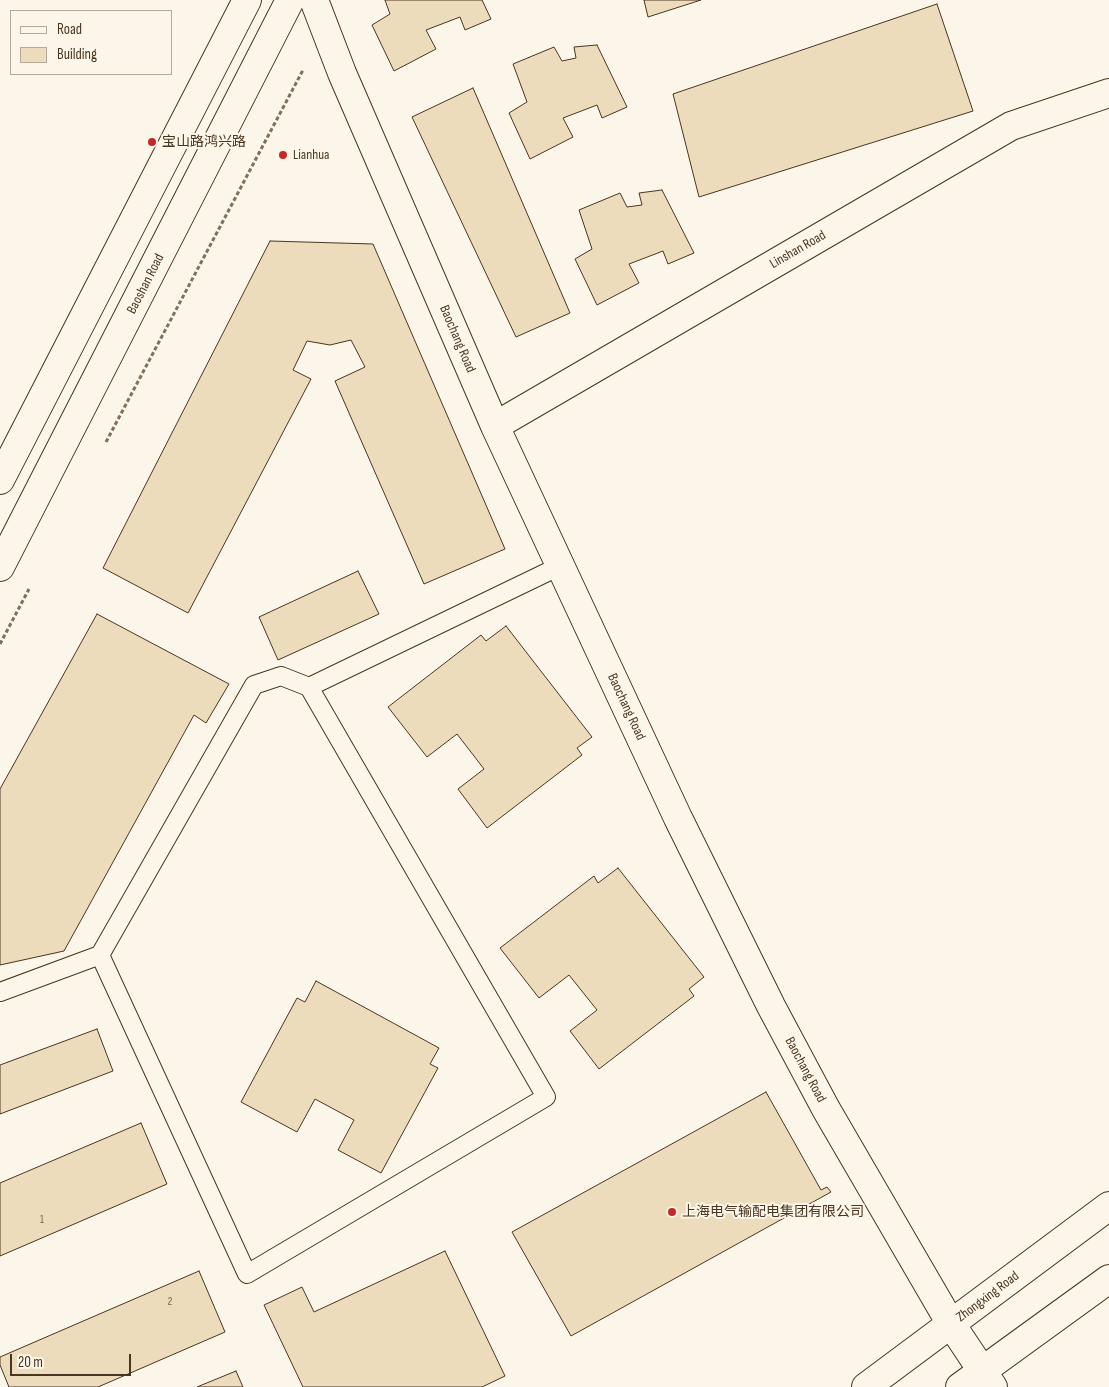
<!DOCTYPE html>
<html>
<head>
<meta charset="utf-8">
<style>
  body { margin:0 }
  #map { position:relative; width:1109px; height:1387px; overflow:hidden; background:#fbf6e9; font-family:"Sofia Sans Condensed",sans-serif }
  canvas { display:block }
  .legend { position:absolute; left:10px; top:10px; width:162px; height:65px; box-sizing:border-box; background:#fbf6e9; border:1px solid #b4a999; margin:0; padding:6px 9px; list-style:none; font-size:15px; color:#4a3520 }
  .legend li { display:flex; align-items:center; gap:10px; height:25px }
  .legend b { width:25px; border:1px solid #b4a999 }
  .scale { position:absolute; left:10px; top:1354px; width:121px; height:22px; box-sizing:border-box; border:2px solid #4a3520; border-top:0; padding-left:6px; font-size:15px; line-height:18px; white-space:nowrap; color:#4a3520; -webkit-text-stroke:4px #fbf6e9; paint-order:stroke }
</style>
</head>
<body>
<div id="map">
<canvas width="1109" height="1387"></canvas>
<ul class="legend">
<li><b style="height:6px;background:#fbf6e9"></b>Road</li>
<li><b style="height:14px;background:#ecdcbc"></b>Building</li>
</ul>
<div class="scale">20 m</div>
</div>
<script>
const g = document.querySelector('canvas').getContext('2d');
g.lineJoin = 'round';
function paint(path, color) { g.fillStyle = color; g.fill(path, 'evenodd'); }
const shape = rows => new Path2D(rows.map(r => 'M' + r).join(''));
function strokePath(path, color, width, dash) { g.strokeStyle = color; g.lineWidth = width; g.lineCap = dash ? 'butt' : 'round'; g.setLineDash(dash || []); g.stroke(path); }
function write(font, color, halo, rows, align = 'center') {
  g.font = font + ' "Sofia Sans Condensed","Noto Sans SC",sans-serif'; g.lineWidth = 4; g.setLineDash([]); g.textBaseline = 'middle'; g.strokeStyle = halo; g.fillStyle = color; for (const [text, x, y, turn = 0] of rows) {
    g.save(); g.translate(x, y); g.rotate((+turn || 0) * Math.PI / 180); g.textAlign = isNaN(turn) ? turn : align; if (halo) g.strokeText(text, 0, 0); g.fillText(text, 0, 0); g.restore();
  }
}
const building = shape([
  [385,0,482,0,491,19,465,30,460,17,426,30,436,49,394,71,372,25,390,14,385,0],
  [644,0,701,0,648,17,644,0],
  [937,4,973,111,699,197,673,94,937,4],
  [597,45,627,107,602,118,597,105,563,118,573,137,530,159,509,113,527,102,513,64,554,47,562,61,576,58,574,47,597,45],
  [473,88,570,313,516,337,412,117,473,88],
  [662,190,694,253,668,264,663,251,629,264,639,283,597,305,575,259,592,249,579,210,620,193,627,207,642,205,639,193,662,190],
  [270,241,373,244,505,549,424,584,335,381,365,367,351,340,330,345,307,341,293,370,311,379,188,613,103,568,270,241],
  [358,571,379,614,278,660,259,617,358,571],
  [97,614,229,684,206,723,194,715,64,951,0,965,0,789,97,614],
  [506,626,592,737,577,748,582,755,487,828,458,789,484,769,457,734,427,757,388,707,481,635,486,641,506,626],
  [618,868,704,977,689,989,694,996,599,1069,570,1031,597,1010,569,975,539,998,500,948,594,876,598,883,618,868],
  [316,981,439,1048,430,1064,438,1068,381,1173,338,1150,354,1120,315,1099,297,1132,241,1102,297,998,305,1002,316,981],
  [97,1029,113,1071,0,1114,0,1065,97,1029],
  [766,1092,821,1190,827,1187,831,1192,571,1336,512,1232,766,1092],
  [141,1123,167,1184,0,1256,0,1183,141,1123],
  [445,1251,505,1376,482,1387,303,1387,264,1305,302,1287,314,1312,445,1251],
  [199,1271,225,1332,98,1387,9,1387,0,1365,0,1357,199,1271],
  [236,1371,243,1387,197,1387,236,1371]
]);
paint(building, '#ecdcbc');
strokePath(building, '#4a3520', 1);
const service = shape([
  [281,676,309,687,546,1097,247,1274,100,955,254,685,281,676],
  [309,687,560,566],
  [0,992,100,955]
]);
const minor = shape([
  [314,0,342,73,495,426,678,818,771,1006,826,1109,951,1324,993,1387],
  [495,426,1011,126,1109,93]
]);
const secondary = shape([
  [0,480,247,0],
  [0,567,290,0],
  [866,1387,1109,1206],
  [960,1387,1109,1279]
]);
strokePath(service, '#4a3520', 20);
strokePath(minor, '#4a3520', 30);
strokePath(secondary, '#4a3520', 30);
strokePath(shape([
  [106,442,303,70],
  [0,644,29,589]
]), '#7f6f5c', 3, [4, 2.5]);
strokePath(service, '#fbf6e9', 18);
strokePath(minor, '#fbf6e9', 28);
strokePath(secondary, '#fbf6e9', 28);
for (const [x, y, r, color] of [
  [152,142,5,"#c62828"],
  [283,155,5,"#c62828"],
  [672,1212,5,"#c62828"]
]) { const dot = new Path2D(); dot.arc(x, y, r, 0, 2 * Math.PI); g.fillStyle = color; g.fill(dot); strokePath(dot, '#fbf6e9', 2); }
write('11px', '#725f47', null, [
  ["1",42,1220],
  ["2",170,1302]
]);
write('14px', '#4a3520', '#fbf6e9', [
  ["宝山路鸿兴路",162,142],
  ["Lianhua",293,155],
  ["上海电气输配电集团有限公司",682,1212]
], 'left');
write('14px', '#4a3520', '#fbf6e9', [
  ["Linshan Road",798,250,-30],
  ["Baoshan Road",146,284,-63],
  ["Baochang Road",457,339,67],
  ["Baochang Road",626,707,65],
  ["Baochang Road",805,1070,62],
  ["Zhongxing Road",988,1297,-37]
]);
</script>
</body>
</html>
